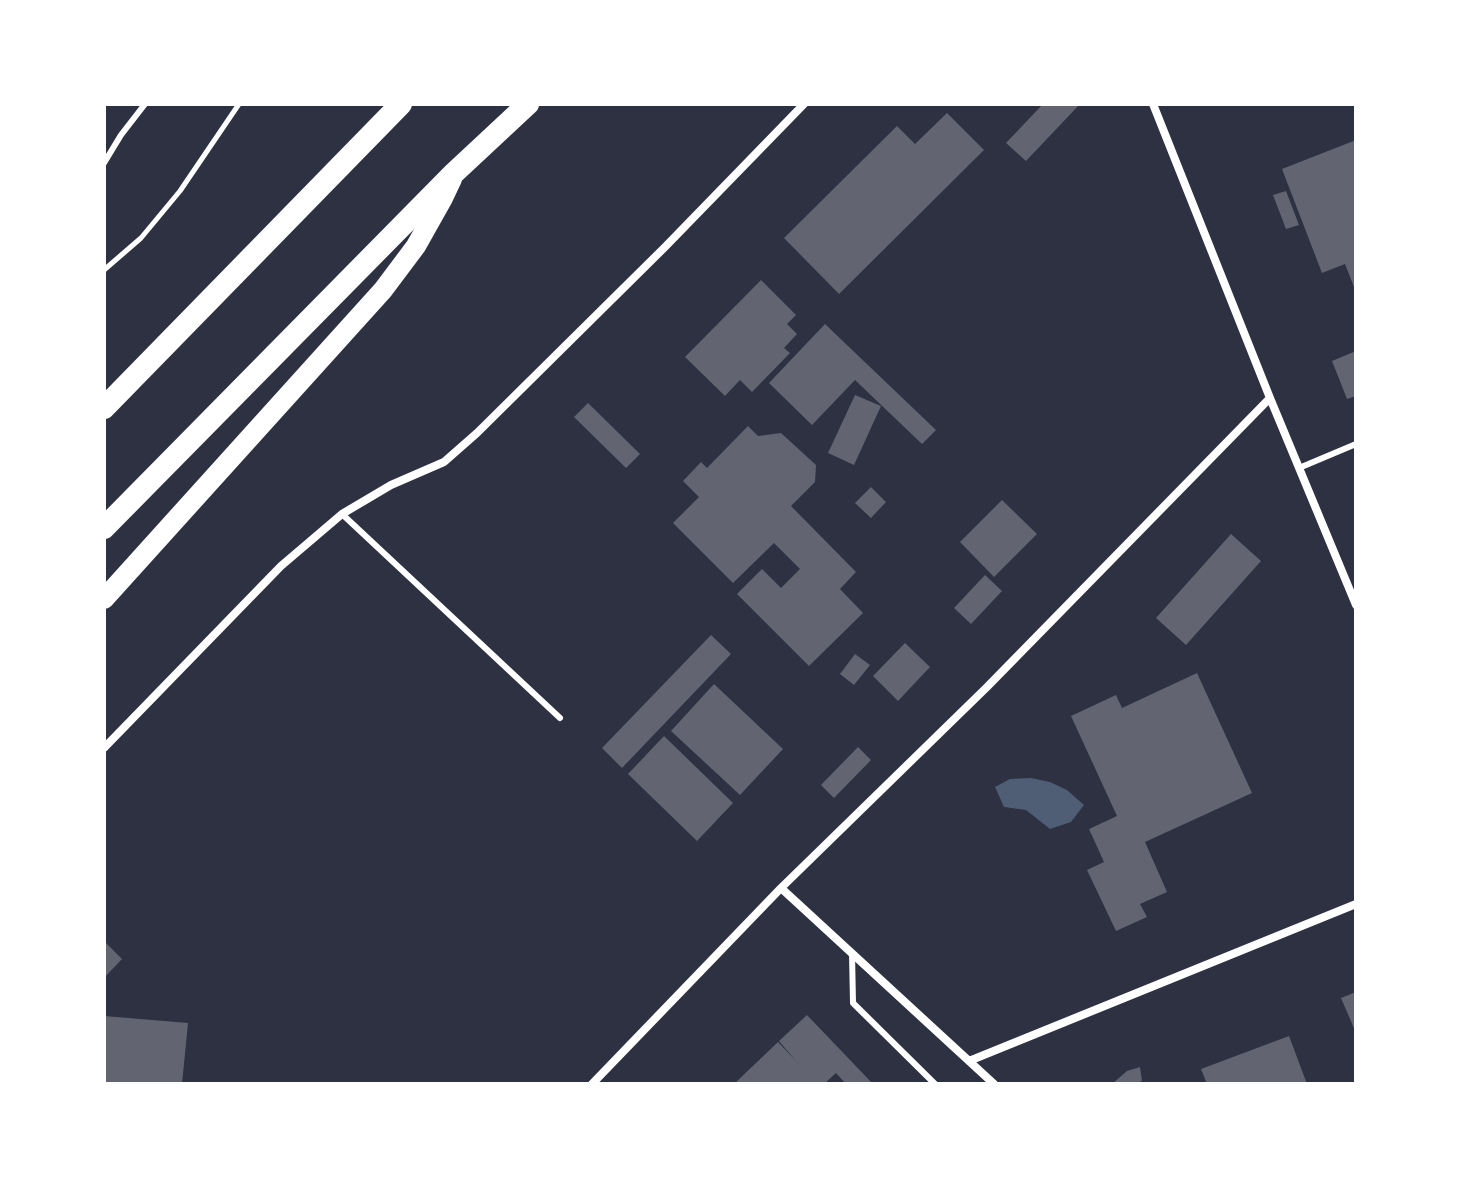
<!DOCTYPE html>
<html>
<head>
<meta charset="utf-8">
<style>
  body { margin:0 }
  #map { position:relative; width:1460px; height:1188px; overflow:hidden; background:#2d3142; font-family:"Space Grotesk",sans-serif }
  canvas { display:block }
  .frame { position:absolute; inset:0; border:106px solid #fff; pointer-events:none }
</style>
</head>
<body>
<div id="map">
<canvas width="1460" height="1188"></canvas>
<div class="frame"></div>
</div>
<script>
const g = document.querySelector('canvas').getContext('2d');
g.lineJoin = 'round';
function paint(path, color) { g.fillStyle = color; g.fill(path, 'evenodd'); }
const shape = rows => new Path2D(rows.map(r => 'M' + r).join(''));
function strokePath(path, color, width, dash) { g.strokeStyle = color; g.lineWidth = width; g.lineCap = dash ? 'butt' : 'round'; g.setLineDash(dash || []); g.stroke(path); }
paint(shape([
  [1031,778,1050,782,1067,790,1084,805,1071,822,1050,829,1026,810,1004,807,995,787,1010,779]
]), '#4f5d75');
paint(shape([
  [1043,104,1080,104,1026,161,1006,143],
  [947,113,984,150,839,294,784,238,897,126,915,144],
  [1356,140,1356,286,1354,287,1345,264,1322,273,1282,169],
  [1286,191,1299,225,1286,229,1273,195],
  [761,280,796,315,787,324,797,334,784,348,790,353,752,392,740,380,725,396,685,357],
  [825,324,936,430,922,444,855,380,812,425,769,383],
  [1356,351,1356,396,1347,399,1332,361],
  [855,395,881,406,854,465,828,453],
  [588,403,640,454,626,468,574,417],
  [748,426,758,436,781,433,816,465,815,482,791,506,856,572,840,589,863,613,809,666,737,594,762,569,781,588,800,569,774,543,733,583,673,523,699,497,683,481,701,462,707,468],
  [871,487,886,502,871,518,855,503],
  [1002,500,1037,534,994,577,960,542],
  [1231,534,1261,561,1186,645,1156,618],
  [985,575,1002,591,971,624,954,608],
  [711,635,731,654,622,768,602,748],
  [905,643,930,667,898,701,873,676],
  [855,654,870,665,854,685,840,674],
  [1197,673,1252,793,1145,842,1167,892,1140,904,1147,917,1116,931,1087,870,1104,862,1089,829,1117,816,1071,716,1116,695,1122,708],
  [714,684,783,749,740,795,671,731],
  [664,736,733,803,697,841,628,774],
  [858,747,871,760,834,798,821,785],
  [104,941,122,959,104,978],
  [1356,992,1356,1033,1341,998],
  [807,1015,873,1084,846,1084,836,1073,824,1084,734,1084,778,1042,796,1061,779,1041],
  [104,1016,188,1023,182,1084,104,1084],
  [1289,1036,1307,1084,1207,1084,1201,1069],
  [1140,1067,1142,1081,1134,1084,1112,1084,1127,1071]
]), '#626471');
strokePath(shape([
  [104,270,141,238,180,191,239,104]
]), '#fff', 5);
strokePath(shape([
  [104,163,121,135,145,104],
  [1299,468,1356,444],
  [342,514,560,718],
  [852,953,853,1003,935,1084]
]), '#fff', 6);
strokePath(shape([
  [1153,104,1270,398,1356,605],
  [104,748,281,566,342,514,391,485,444,462,477,433,665,247,804,104],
  [781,888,994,1084],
  [969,1061,1356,904],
  [592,1084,781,888,987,687,1270,398]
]), '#fff', 8);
strokePath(shape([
  [104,599,383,290,416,246,443,198,452,179]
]), '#fff', 20);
strokePath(shape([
  [104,408,401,104],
  [104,528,454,173,528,104]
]), '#fff', 22);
</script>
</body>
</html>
